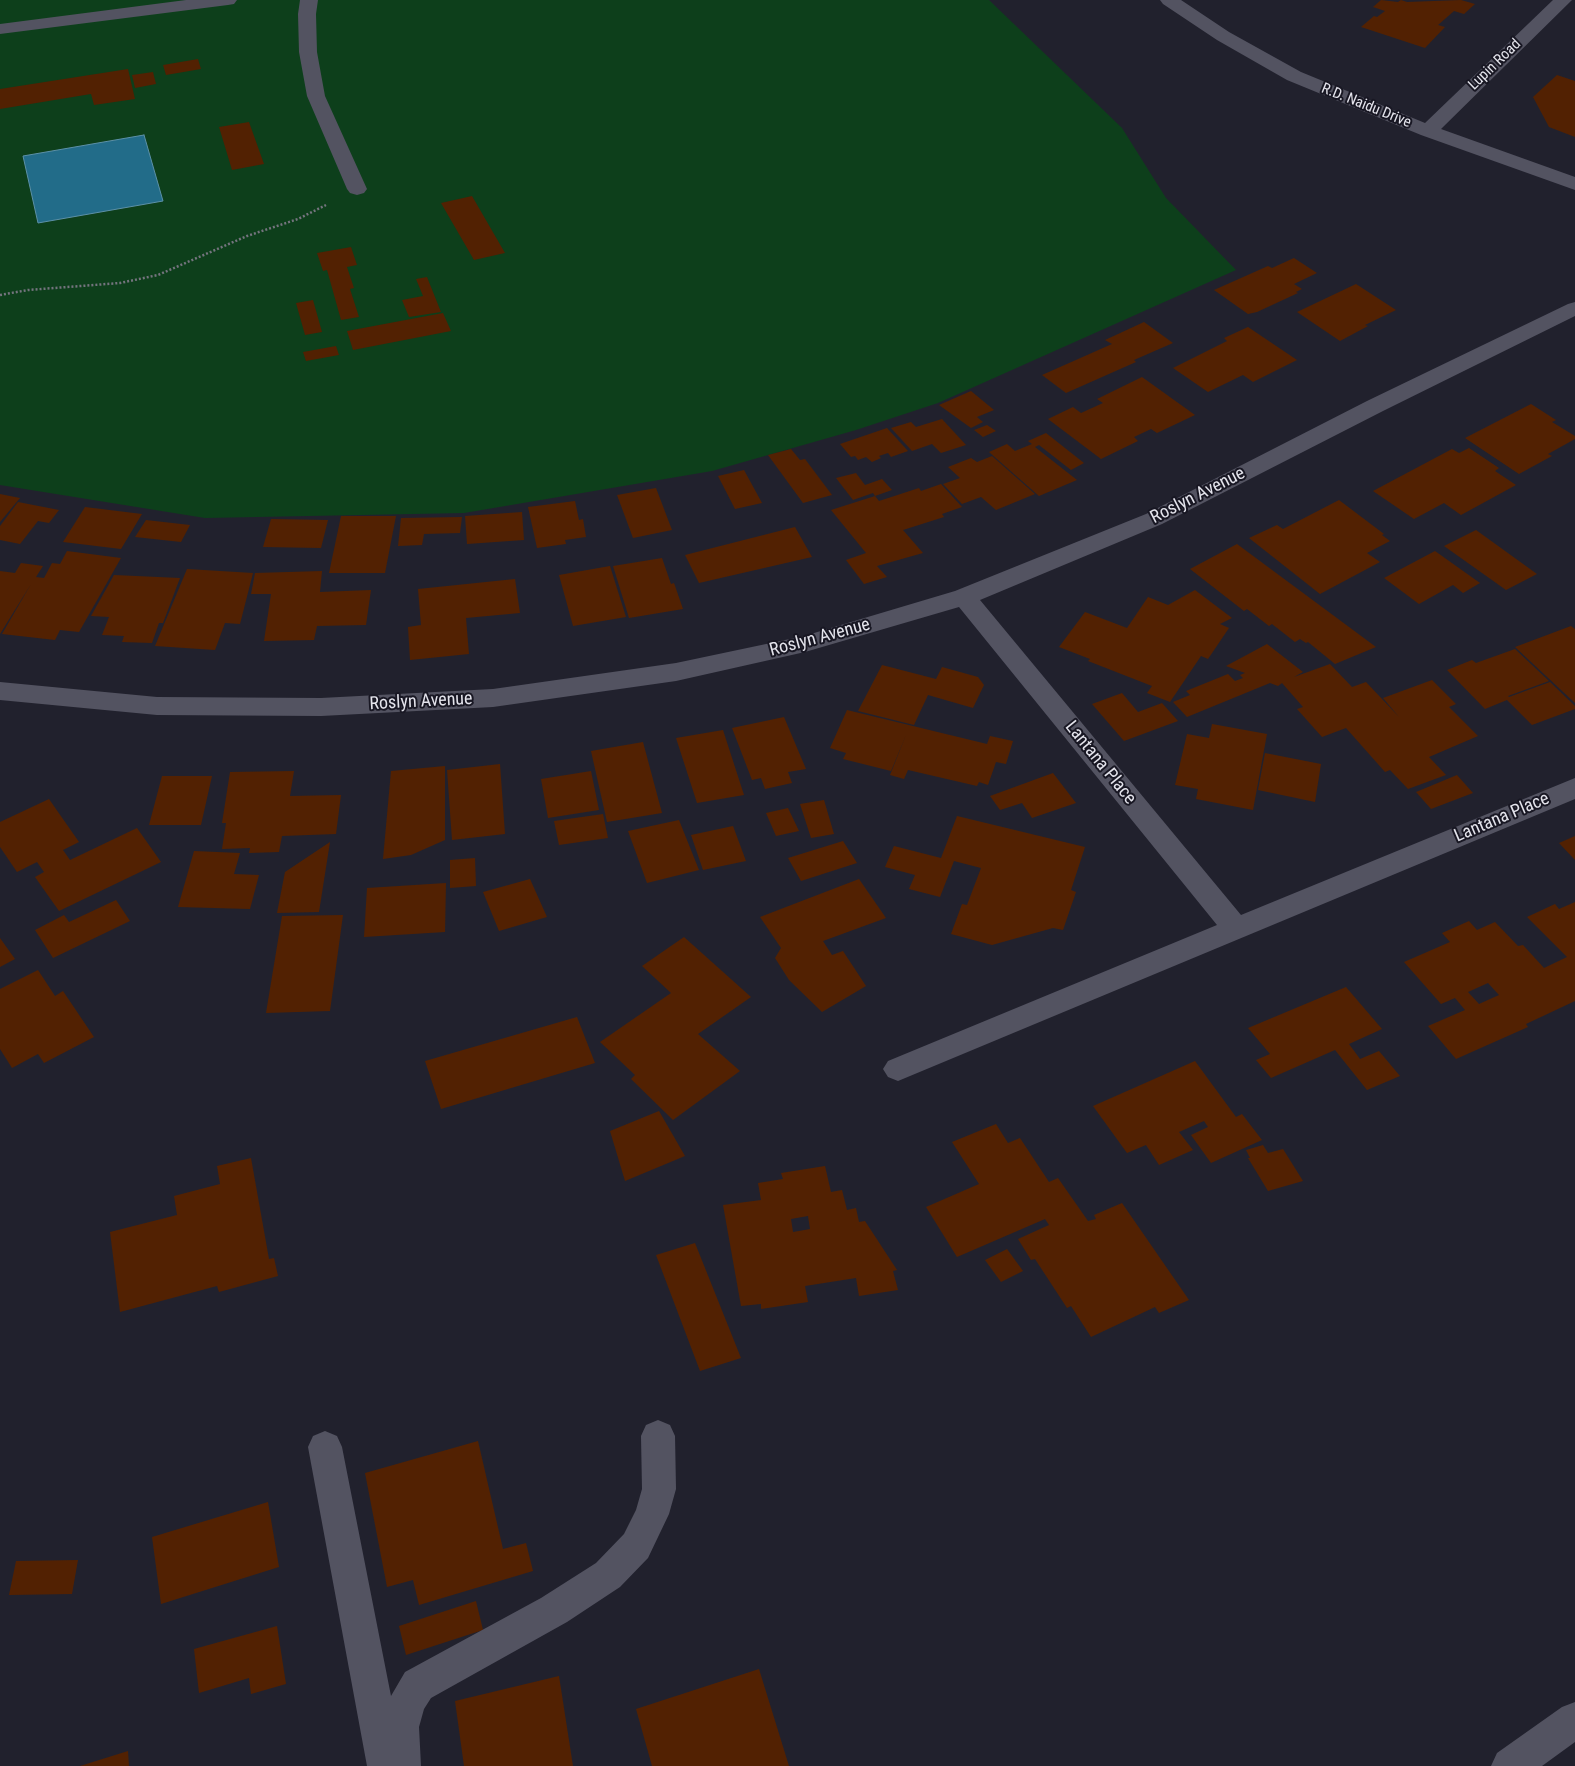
<!DOCTYPE html>
<html>
<head>
<meta charset="utf-8">
<style>
  body { margin:0 }
  canvas { display:block; background:#21212d }
</style>
</head>
<body>
<canvas width="1575" height="1766"></canvas>
<script>
const g = document.querySelector('canvas').getContext('2d');
g.lineJoin = 'round';
function paint(path, color) { g.fillStyle = color; g.fill(path, 'evenodd'); }
const shape = rows => new Path2D(rows.map(r => 'M' + r).join(''));
function strokePath(path, color, width, dash) { g.strokeStyle = color; g.lineWidth = width; g.lineCap = dash ? 'butt' : 'round'; g.setLineDash(dash || []); g.stroke(path); }
function write(font, color, halo, rows, align = 'center') {
  g.font = font + ' "Roboto Condensed",sans-serif'; g.lineWidth = 4; g.setLineDash([]); g.textBaseline = 'middle'; g.strokeStyle = halo; g.fillStyle = color; for (const [text, x, y, turn = 0] of rows) {
    g.save(); g.translate(x, y); g.rotate((+turn || 0) * Math.PI / 180); g.textAlign = isNaN(turn) ? turn : align; if (halo) g.strokeText(text, 0, 0); g.fillText(text, 0, 0); g.restore();
  }
}
paint(shape([
  [0,0,989,0,1122,128,1166,198,1236,270,938,403,856,430,712,471,464,513,205,518,0,485]
]), '#0d3f1b');
const water = shape([
  [144,135,163,201,38,223,23,156,144,135]
]);
paint(water, '#226c89');
strokePath(water, '#5c90a7', 1);
paint(shape([
  [1381,0,1398,2,1401,0,1407,2,1461,0,1475,4,1464,14,1454,11,1438,25,1445,27,1425,48,1361,27,1374,16,1377,17,1385,11,1373,7],
  [198,59,201,69,166,75,163,65],
  [128,69,135,99,94,105,91,94,0,109,0,89],
  [153,72,156,84,135,88,132,75],
  [1557,75,1575,81,1575,137,1549,127,1533,97],
  [249,122,264,164,232,170,219,127],
  [472,196,505,253,474,260,441,203],
  [351,247,357,265,347,267,354,288,350,289,359,317,341,320,327,270,323,271,317,253],
  [1294,258,1317,273,1294,284,1302,289,1296,292,1298,293,1257,312,1248,314,1214,290,1268,266,1272,268],
  [427,277,441,312,409,317,402,300,423,296,416,279],
  [1356,284,1396,310,1365,325,1368,326,1340,341,1297,312],
  [313,300,322,332,305,335,296,303],
  [443,313,451,331,353,350,347,331],
  [1144,322,1173,343,1134,360,1136,362,1066,393,1042,375,1112,344,1105,340],
  [1248,327,1297,360,1253,382,1243,375,1208,392,1173,368,1227,341,1224,338],
  [336,346,339,355,306,361,303,352],
  [1142,377,1195,415,1157,433,1151,429,1134,437,1138,441,1101,459,1048,419,1073,407,1081,413,1103,403,1097,399],
  [971,391,994,410,977,417,983,422,971,428,939,405],
  [1531,404,1556,420,1552,422,1575,436,1575,439,1548,454,1552,456,1519,474,1465,438],
  [942,419,966,445,941,453,932,444,912,451,891,428,911,422,916,427],
  [987,425,996,431,983,437,974,430],
  [887,428,908,451,891,457,888,453,879,456,881,458,872,462,866,457,858,460,855,456,851,457,840,444],
  [1046,433,1084,463,1071,470,1039,445,1035,447,1077,480,1039,496,989,452,1007,444,1015,451,1032,444,1028,441],
  [1469,448,1499,468,1495,471,1516,485,1461,515,1444,503,1414,519,1373,491,1452,449,1459,453],
  [791,449,800,460,805,459,832,495,803,503,768,455],
  [992,456,1035,494,996,510,981,497,962,504,943,484,960,478,948,467,971,458,977,462],
  [744,470,762,503,735,509,718,476],
  [856,473,865,485,882,479,892,490,875,496,873,493,853,500,836,478],
  [941,484,962,507,942,514,944,517,903,530,923,553,877,566,887,577,864,584,846,560,866,553,831,510,875,496,879,501,919,488,921,491],
  [656,488,672,530,633,538,617,495],
  [0,494,20,498,0,522],
  [1339,500,1384,534,1382,535,1390,541,1367,553,1380,562,1320,594,1249,538,1277,525,1283,529],
  [575,501,579,520,583,519,586,537,565,540,566,544,537,548,528,507],
  [18,502,59,510,49,523,38,521,20,544,0,540,0,526],
  [85,507,142,514,121,549,63,542],
  [522,512,524,540,467,544,465,516],
  [341,516,396,516,385,573,329,573],
  [462,517,460,533,424,534,422,545,398,546,401,518],
  [271,519,328,520,321,548,263,547],
  [146,520,190,525,181,542,135,537],
  [795,527,812,557,699,583,685,555],
  [1476,530,1537,574,1506,590,1444,546],
  [1237,544,1376,647,1335,664,1308,642,1306,643,1300,639,1295,642,1272,624,1269,626,1247,609,1244,611,1190,569],
  [67,551,121,558,79,632,60,630,55,640,2,634,31,584,0,634,0,571,15,573,21,563,43,566,36,577,44,578,52,563,60,564],
  [1435,551,1480,583,1463,593,1453,585,1419,604,1384,578],
  [662,558,671,584,674,583,683,609,629,618,613,566],
  [610,566,626,617,573,626,559,575],
  [187,569,253,573,240,624,225,623,215,650,155,646],
  [322,571,320,592,371,590,366,625,317,626,314,640,264,641,271,594,251,594,255,573],
  [114,575,180,578,163,623,159,623,152,643,122,642,124,636,102,635,109,617,91,616],
  [515,579,520,613,466,618,469,654,410,660,408,627,421,625,418,589],
  [1195,590,1232,618,1220,624,1229,628,1208,659,1201,656,1170,702,1147,693,1152,686,1088,661,1090,659,1059,647,1085,612,1127,628,1148,597,1168,605],
  [1571,626,1575,629,1575,703,1515,647],
  [1267,644,1303,672,1294,677,1330,664,1352,687,1366,682,1399,717,1383,698,1432,680,1456,704,1449,707,1478,736,1429,757,1446,775,1408,789,1390,770,1385,772,1346,728,1322,737,1297,709,1303,707,1282,683,1278,686,1270,683,1187,717,1173,702,1190,695,1186,691,1228,674,1235,681,1243,678,1240,675,1245,673,1226,666],
  [1515,649,1549,681,1508,696,1509,697,1550,682,1575,706,1575,709,1532,725,1507,700,1485,709,1447,670,1472,660,1476,663],
  [882,665,936,679,942,667,978,677,984,685,973,708,928,695,914,725,858,711],
  [1122,693,1138,712,1162,703,1178,721,1124,741,1092,704],
  [847,710,987,744,990,736,1013,741,1006,764,996,762,988,785,979,782,977,786,908,770,904,779,890,775,906,735,891,771,843,759,846,753,830,748],
  [784,717,806,769,788,772,792,783,765,789,761,778,752,780,732,728],
  [1212,724,1267,734,1253,810,1196,799,1198,789,1175,785,1187,734,1209,738],
  [723,730,744,795,697,803,676,738],
  [643,742,662,813,607,822,591,751],
  [1265,753,1321,764,1315,802,1258,790],
  [500,764,505,834,452,840,447,770],
  [445,766,445,840,411,855,383,859,391,771],
  [294,771,290,796,341,795,336,834,282,836,279,852,249,853,250,848,222,849,226,823,222,823,230,772],
  [591,771,599,810,548,818,541,779],
  [1053,773,1076,803,1032,818,1022,803,1000,810,990,796],
  [1457,775,1473,793,1431,809,1416,792],
  [162,776,212,776,201,825,149,825],
  [49,799,79,842,63,850,70,860,137,828,161,862,59,911,35,877,44,872,37,862,17,872,0,847,0,822],
  [824,800,834,834,811,838,800,804],
  [788,808,799,831,776,836,766,813],
  [603,814,608,838,559,845,554,821],
  [957,816,1085,847,1071,890,1076,892,1063,930,1053,928,992,945,951,934,962,904,967,905,981,868,954,861,940,897,909,889,915,875,885,867,894,846,941,858],
  [679,820,699,870,647,883,628,831],
  [733,826,746,861,703,870,691,835],
  [1575,836,1575,860,1559,843],
  [843,841,857,863,801,881,788,858],
  [330,842,319,912,277,913,285,872],
  [194,851,240,853,234,874,259,875,250,909,178,907],
  [475,858,476,886,450,888,450,860],
  [530,879,547,917,499,931,483,892],
  [859,879,886,918,823,941,832,955,843,951,866,986,822,1012,789,980,775,958,781,948,760,917],
  [446,883,445,932,364,937,367,888],
  [116,900,130,921,53,958,35,930,64,915,69,922],
  [1575,902,1575,1001,1526,1024,1528,1027,1456,1059,1428,1026,1465,1010,1455,998,1441,1004,1404,962,1450,942,1442,933,1469,921,1477,930,1495,922,1518,946,1523,945,1544,968,1567,957,1527,917,1555,904,1559,909],
  [1488,983,1499,995,1479,1004,1468,992],
  [343,915,330,1011,266,1013,282,916],
  [684,937,751,997,698,1034,740,1071,673,1120,631,1079,635,1075,600,1042,671,993,642,966],
  [0,938,15,959,0,967],
  [38,970,55,996,63,991,94,1037,44,1063,38,1054,12,1068,0,1049,0,989],
  [1346,987,1382,1029,1349,1044,1360,1059,1379,1051,1400,1076,1367,1090,1335,1050,1271,1078,1256,1060,1270,1054,1248,1028],
  [577,1017,595,1063,441,1109,425,1061],
  [1195,1061,1236,1117,1242,1114,1262,1140,1211,1163,1191,1135,1208,1127,1204,1121,1179,1132,1193,1150,1159,1165,1146,1145,1127,1153,1093,1106],
  [659,1111,685,1156,625,1181,610,1131],
  [996,1124,1008,1143,1020,1138,1049,1182,1058,1178,1088,1221,1096,1219,1094,1215,1122,1203,1189,1300,1159,1313,1155,1307,1091,1337,1071,1306,1067,1308,1035,1259,1031,1260,1018,1239,1049,1225,1045,1219,957,1257,926,1207,979,1184,952,1142],
  [1263,1145,1268,1153,1283,1149,1303,1181,1268,1191,1248,1158,1250,1158,1246,1150],
  [251,1158,269,1259,274,1258,278,1276,219,1292,217,1286,120,1312,110,1232,177,1215,174,1196,220,1184,217,1166],
  [825,1166,831,1192,842,1190,847,1210,856,1208,859,1222,865,1221,897,1270,893,1271,898,1290,859,1296,856,1278,805,1286,808,1302,761,1309,761,1304,741,1306,723,1205,761,1200,758,1183,783,1179,781,1173],
  [808,1216,810,1229,793,1232,791,1219],
  [695,1243,741,1358,700,1371,656,1255],
  [1007,1249,1023,1271,1001,1282,985,1260],
  [478,1441,503,1549,526,1543,533,1571,419,1605,413,1580,387,1587,365,1473],
  [268,1502,279,1567,161,1604,152,1537],
  [78,1560,72,1594,9,1595,16,1561],
  [476,1601,483,1630,406,1655,399,1626],
  [277,1626,286,1684,251,1694,249,1678,199,1693,194,1649],
  [759,1669,789,1766,652,1766,636,1709],
  [559,1676,573,1766,464,1766,455,1701],
  [128,1751,129,1766,80,1766]
]), '#522102');
strokePath(shape([
  [0,295,28,290,120,283,158,275,247,236,298,219,326,205]
]), '#74747e', 2.5, [2, 2]);
paint(shape([
  [186,0,237,0,234,4,228,5,0,34,0,24,186,0],
  [300,0,318,0,316,14,317,52,325,96,367,189,364,193,357,195,350,193,347,189,307,96,299,52,298,14,300,0],
  [1160,0,1181,0,1229,32,1301,72,1425,123,1553,0,1572,0,1441,129,1575,177,1575,190,1421,135,1287,80,1217,40,1163,4,1160,0],
  [1575,302,1575,316,1383,411,1162,524,980,600,1241,915,1575,778,1575,799,898,1081,888,1077,883,1069,888,1061,1217,925,959,607,805,652,676,681,493,707,321,716,157,715,0,700,0,682,157,697,321,698,493,689,676,663,804,636,955,591,1146,514,1367,401,1568,304,1575,302],
  [658,1420,670,1425,675,1436,676,1489,669,1514,648,1558,620,1587,567,1622,431,1698,424,1709,419,1727,421,1766,367,1766,308,1447,313,1436,325,1431,337,1436,342,1447,391,1696,405,1672,541,1598,596,1563,624,1534,636,1510,642,1489,641,1436,646,1425,658,1420],
  [1575,1702,1575,1742,1542,1766,1491,1766,1497,1753,1562,1707,1575,1702]
]), '#535361');
write('15px', '#e4e4ec', '#181723', [
  ["Lupin Road",1495,65,-44],
  ["R.D. Naidu Drive",1366,106,22]
]);
write('18px', '#e4e4ec', '#181723', [
  ["Roslyn Avenue",1198,496,-27],
  ["Roslyn Avenue",820,638,-15],
  ["Roslyn Avenue",421,702,-3],
  ["Lantana Place",1100,763,51],
  ["Lantana Place",1502,818,-23]
]);
</script>
</body>
</html>
